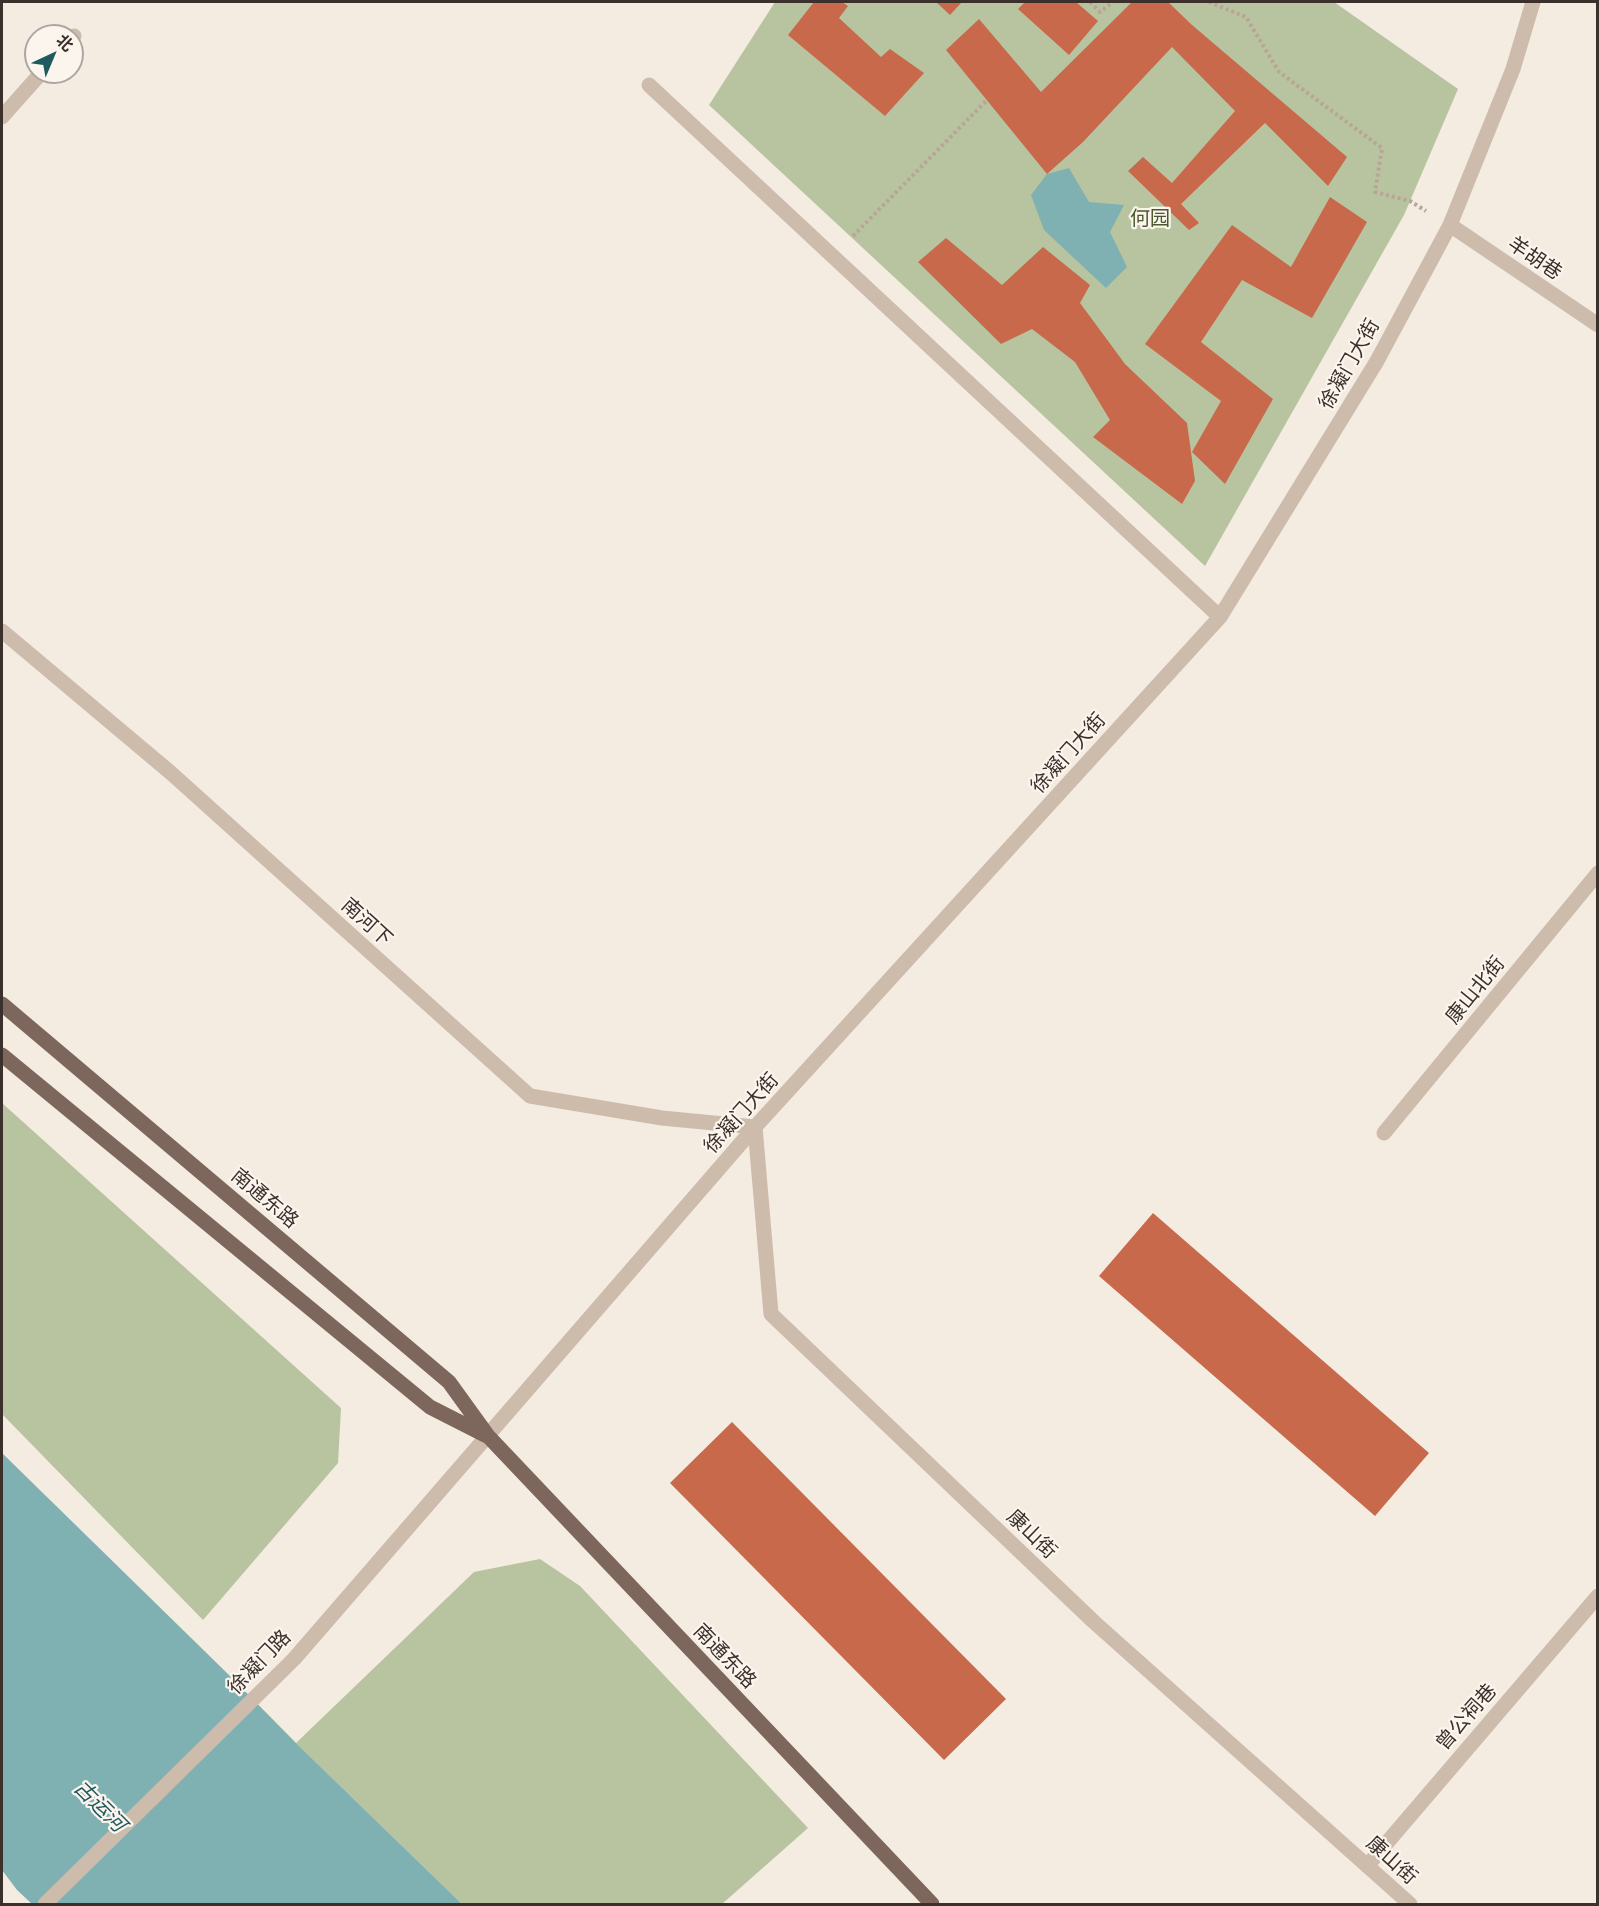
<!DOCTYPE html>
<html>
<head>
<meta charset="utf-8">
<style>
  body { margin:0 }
  #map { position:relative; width:1599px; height:1906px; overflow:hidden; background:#f4ebe1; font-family:"Exo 2","Noto Sans SC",sans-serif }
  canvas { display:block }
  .frame { position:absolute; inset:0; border:3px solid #3b302b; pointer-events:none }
  .north { position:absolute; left:24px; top:24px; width:60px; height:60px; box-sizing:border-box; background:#fbf5ee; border:2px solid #aea6a0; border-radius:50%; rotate:44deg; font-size:16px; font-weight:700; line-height:24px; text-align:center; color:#3b302b }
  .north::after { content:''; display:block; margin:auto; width:21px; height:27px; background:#1f5a5e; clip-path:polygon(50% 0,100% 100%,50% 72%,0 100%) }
</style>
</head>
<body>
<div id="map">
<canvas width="1599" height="1906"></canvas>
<div class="frame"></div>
<div class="north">北</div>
</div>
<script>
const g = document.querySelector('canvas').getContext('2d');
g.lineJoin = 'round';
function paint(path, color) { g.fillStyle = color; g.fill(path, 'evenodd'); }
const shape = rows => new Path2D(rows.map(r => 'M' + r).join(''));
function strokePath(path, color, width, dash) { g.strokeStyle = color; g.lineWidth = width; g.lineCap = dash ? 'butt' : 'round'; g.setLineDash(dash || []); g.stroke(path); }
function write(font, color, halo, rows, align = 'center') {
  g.font = font + ' "Exo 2","Noto Sans SC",sans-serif'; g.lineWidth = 4.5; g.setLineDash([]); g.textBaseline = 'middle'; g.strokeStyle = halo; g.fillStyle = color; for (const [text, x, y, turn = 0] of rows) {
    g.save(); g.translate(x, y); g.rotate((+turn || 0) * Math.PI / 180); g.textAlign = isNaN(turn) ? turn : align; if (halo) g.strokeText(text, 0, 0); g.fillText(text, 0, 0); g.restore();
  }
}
paint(shape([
  [775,2,1334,2,1458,89,1404,215,1205,566,709,105],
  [2,1103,341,1408,338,1463,203,1620,2,1414],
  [540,1559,580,1586,808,1828,722,1904,462,1904,296,1743,474,1572]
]), '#b8c4a0');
paint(shape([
  [1069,168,1089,202,1124,205,1110,232,1127,267,1106,288,1044,230,1031,195,1047,174],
  [2,1453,230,1676,296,1743,462,1904,32,1904,17,1890,2,1870]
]), '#7fb0b2');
paint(shape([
  [814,2,842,2,848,6,839,18,881,57,890,49,924,73,885,116,788,35],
  [936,2,962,2,950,15],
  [1025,2,1076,2,1098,21,1069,55,1018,9],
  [1132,2,1168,2,1192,25,1347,157,1328,186,1265,123,1181,204,1199,223,1189,230,1128,171,1143,157,1172,183,1235,111,1172,47,1083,142,1047,174,946,50,979,19,1041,92],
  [1330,197,1367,222,1312,318,1242,280,1201,342,1273,399,1225,484,1192,452,1221,401,1145,344,1232,225,1291,267],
  [946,238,1002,285,1043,247,1090,285,1080,303,1125,364,1187,423,1195,481,1182,504,1093,437,1110,420,1075,362,1032,329,1001,344,918,262],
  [1153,1213,1429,1453,1375,1516,1099,1276],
  [732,1422,1006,1699,944,1760,670,1483]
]), '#c8694b');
strokePath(shape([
  [1090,2,1100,12,1113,2],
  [1209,2,1246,17,1279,72,1382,148,1375,192,1410,201,1426,211],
  [853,236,987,100]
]), '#b9a596', 4, [3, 3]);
strokePath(shape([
  [72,39,74,36],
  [649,85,1220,617],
  [2,117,42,72],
  [1450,225,1598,325],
  [2,631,171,773,530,1096,662,1118,755,1127,771,1314,1094,1622,1410,1904],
  [1384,1133,1598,873],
  [1367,1866,1598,1596],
  [45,1904,294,1659,755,1127,1220,617,1377,361,1450,225,1513,69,1533,2]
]), '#cdbbac', 15);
strokePath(shape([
  [2,1004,449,1382,488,1436,932,1904],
  [2,1055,430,1407,487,1436]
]), '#7d675c', 15);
write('20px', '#4a5a2e', '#fbf5ee', [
  ["何园",1150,218]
]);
write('20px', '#3b302b', '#fbf5ee', [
  ["羊胡巷",1535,258,34],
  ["徐凝门大街",1349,364,-60],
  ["徐凝门大街",1068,753,-48],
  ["南河下",367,922,42],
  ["康山北街",1475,990,-51],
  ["徐凝门大街",741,1113,-48],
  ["南通东路",265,1198,40],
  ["康山街",1032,1534,44],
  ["南通东路",725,1656,46],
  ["徐凝门路",259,1662,-46],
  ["曾公祠巷",1466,1717,-49],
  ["康山街",1392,1860,42]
]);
write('italic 21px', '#1f5a5e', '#fbf5ee', [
  ["古运河",100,1806,45]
]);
</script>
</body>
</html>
